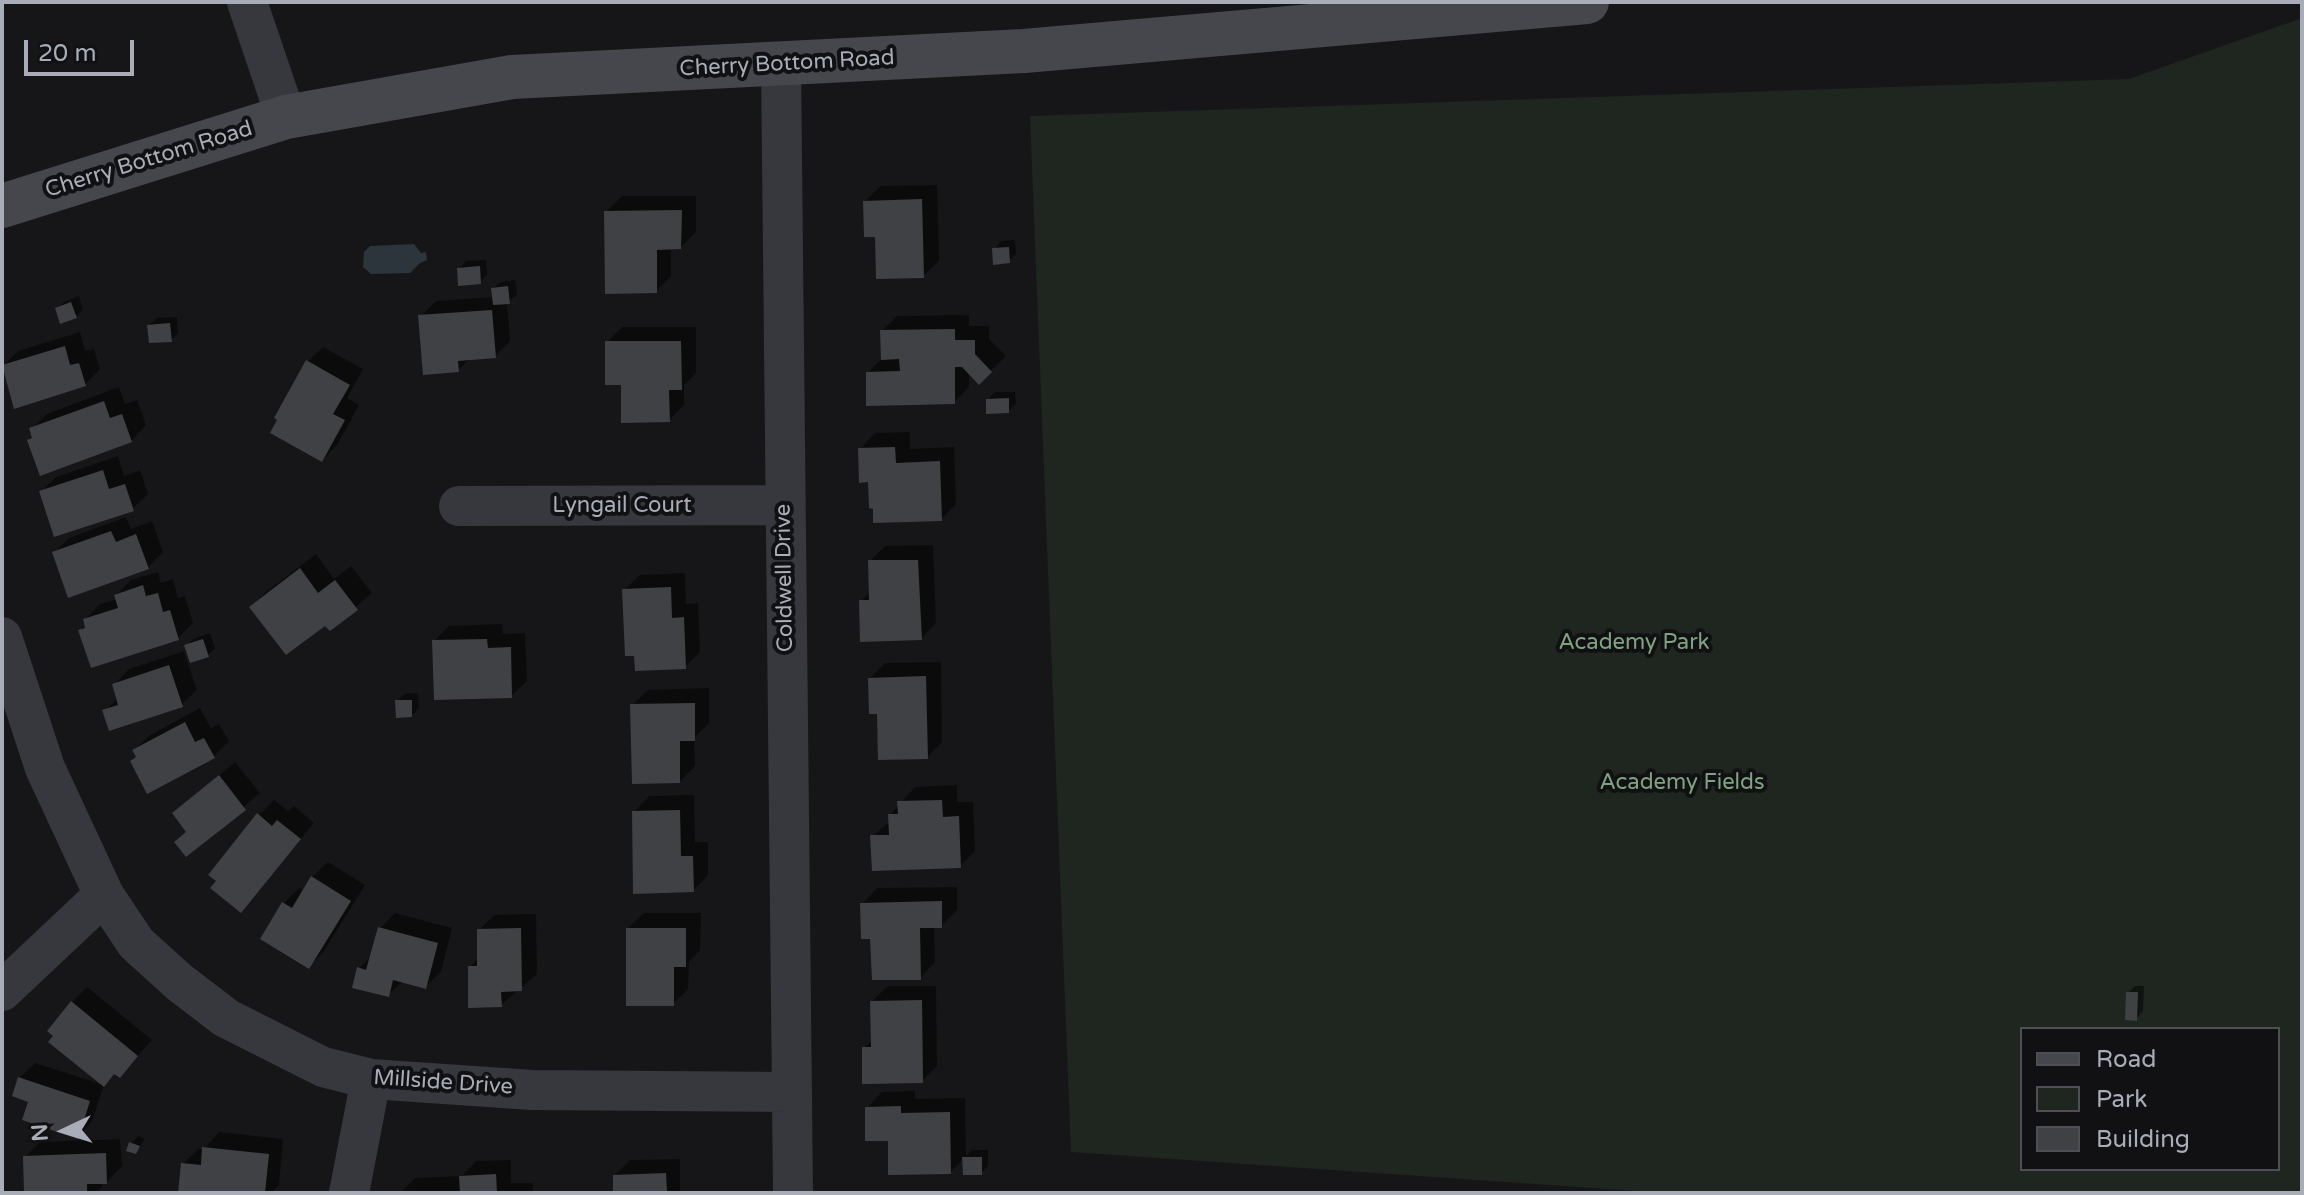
<!DOCTYPE html>
<html>
<head>
<meta charset="utf-8">
<style>
  body { margin:0 }
  #map { position:relative; width:2304px; height:1195px; overflow:hidden; background:#161618; font-family:"Varela Round",sans-serif }
  canvas { display:block }
  .frame { position:absolute; inset:0; border:4px solid #a8adb8; pointer-events:none }
  .legend { position:absolute; left:2020px; top:1027px; width:260px; height:144px; box-sizing:border-box; background:#111113; border:2px solid #4d4f55; margin:0; padding:10px 14px; list-style:none; font-size:24px; color:#a8adb8 }
  .legend li { display:flex; align-items:center; gap:16px; height:40px }
  .legend b { width:40px; border:2px solid #4d4f55 }
  .north { position:absolute; left:24px; top:1091px; width:80px; height:80px; -webkit-text-stroke:6px #111113; paint-order:stroke; rotate:266deg; font-size:22px; font-weight:700; line-height:32px; text-align:center; color:#a8adb8 }
  .north::after { content:''; display:block; margin:auto; width:28px; height:36px; background:#a8adb8; clip-path:polygon(50% 0,100% 100%,50% 72%,0 100%) }
  .scale { position:absolute; left:24px; top:40px; width:110px; height:36px; box-sizing:border-box; border:4px solid #a8adb8; border-top:0; padding-left:10px; font-size:24px; line-height:28px; white-space:nowrap; color:#a8adb8; -webkit-text-stroke:6px #111113; paint-order:stroke }
</style>
</head>
<body>
<div id="map">
<canvas width="2304" height="1195"></canvas>
<div class="frame"></div>
<ul class="legend">
<li><b style="height:10px;background:#45474d"></b>Road</li>
<li><b style="height:22px;background:#1e261f"></b>Park</li>
<li><b style="height:22px;background:#404145"></b>Building</li>
</ul>
<div class="north">N</div>
<div class="scale">20 m</div>
</div>
<script>
const g = document.querySelector('canvas').getContext('2d');
g.lineJoin = 'round';
function paint(path, color) { g.fillStyle = color; g.fill(path, 'evenodd'); }
const shape = rows => new Path2D(rows.map(r => 'M' + r).join(''));
function strokePath(path, color, width, dash) { g.strokeStyle = color; g.lineWidth = width; g.lineCap = dash ? 'butt' : 'round'; g.setLineDash(dash || []); g.stroke(path); }
function write(font, color, halo, rows, align = 'center') {
  g.font = font + ' "Varela Round",sans-serif'; g.lineWidth = 8; g.setLineDash([]); g.textBaseline = 'middle'; g.strokeStyle = halo; g.fillStyle = color; for (const [text, x, y, turn = 0] of rows) {
    g.save(); g.translate(x, y); g.rotate((+turn || 0) * Math.PI / 180); g.textAlign = isNaN(turn) ? turn : align; if (halo) g.strokeText(text, 0, 0); g.fillText(text, 0, 0); g.restore();
  }
}
paint(shape([
  [2302,18,2302,1193,1666,1193,1071,1152,1030,116,2129,79],
  [2022,1029,2278,1029,2278,1169,2022,1169]
]), '#1e261f');
paint(shape([
  [414,244,421,253,426,252,427,260,420,263,410,273,371,274,363,267,364,252,370,246]
]), '#2c353c');
paint(shape([
  [937,185,939,261,923,276,877,235,865,201,881,186],
  [622,196,696,196,696,232,681,247,671,248,671,276,656,291,606,212],
  [1015,240,1016,254,1009,261,994,249,1001,241],
  [486,260,487,274,480,282,459,269,466,261],
  [515,280,517,295,507,302,510,341,495,356,471,358,458,370,421,316,436,301,494,297,493,289,500,282],
  [79,296,83,309,76,317,57,309,64,302],
  [969,315,969,326,989,326,989,339,1006,356,979,382,969,372,969,387,954,402,868,373,882,358,882,331,897,316],
  [177,317,178,333,171,340,149,325,157,318],
  [622,327,696,327,696,373,684,385,684,405,669,420,623,383,607,342],
  [80,332,85,351,94,349,100,369,85,384,3,366,18,351],
  [323,347,363,369,347,398,359,405,337,445,322,460,307,362],
  [119,387,125,404,137,400,146,425,131,441,29,440,34,436,31,429,47,414],
  [995,392,1015,392,1016,404,1008,411,988,399],
  [910,432,910,449,954,447,956,504,941,519,870,480,860,449,875,433],
  [118,456,124,476,140,470,148,494,132,509,41,492,56,477],
  [126,517,131,529,152,521,163,552,148,567,54,553,69,538],
  [933,545,936,623,921,639,861,601,870,592,870,561,885,546],
  [316,554,334,579,351,566,372,593,330,629,325,623,251,607,266,592],
  [158,572,161,583,173,579,178,598,185,596,193,623,178,638,81,630,86,625,85,620,100,604,117,599,116,595,131,580],
  [685,573,686,604,698,603,700,652,685,667,624,590,640,575],
  [502,624,503,634,525,633,527,681,511,696,434,641,449,626],
  [210,633,215,648,208,655,184,652,197,690,181,705,105,711,118,698,114,685,129,669,188,650,186,646,193,639],
  [941,662,942,742,927,757,879,712,870,678,885,663],
  [709,688,709,723,694,738,695,766,680,781,632,705,648,690],
  [418,693,419,708,412,715,397,701,405,694],
  [200,708,211,728,219,724,229,741,214,756,137,756,134,750,150,735],
  [235,762,260,793,186,854,188,830,174,813],
  [957,785,957,802,973,802,975,851,960,866,873,836,890,821,890,815,915,787],
  [694,795,695,842,708,842,708,875,693,891,634,812,649,796],
  [274,800,288,811,294,806,314,823,241,910,259,815],
  [328,862,365,885,324,951,308,967,284,903,299,888,304,891,312,877],
  [957,887,957,910,941,926,934,926,935,962,920,978,872,937,862,904,877,888],
  [395,913,452,928,441,972,425,987,403,981,388,995,359,968,372,955,380,928],
  [644,913,701,913,700,950,689,962,688,989,673,1004,628,928],
  [536,914,537,974,501,1005,470,967,479,957,479,930,494,915],
  [888,986,936,986,937,1066,922,1081,864,1048,873,1039,872,1001],
  [2135,986,2144,986,2143,1011,2136,1019,2128,993],
  [87,987,152,1040,120,1076,72,1002],
  [35,1063,104,1085,92,1121,77,1137,30,1100,19,1078],
  [915,1091,915,1099,965,1098,966,1156,972,1150,988,1150,988,1166,981,1173,964,1158,951,1172,890,1139,867,1108,882,1092],
  [219,1132,283,1139,279,1185,271,1193,194,1193,183,1164,198,1149,204,1149],
  [138,1136,145,1139,136,1152,131,1143],
  [120,1139,122,1166,107,1182,102,1182,102,1187,95,1193,27,1193,25,1157,40,1142],
  [680,1159,680,1193,615,1193,615,1175,630,1160],
  [511,1160,511,1183,533,1183,533,1193,400,1193,415,1178,462,1176,476,1161]
]), '#0007');
paint(shape([
  [922,199,924,278,876,279,875,237,864,237,863,201],
  [682,210,681,249,657,250,657,293,605,294,604,211],
  [1009,247,1010,263,993,265,992,248],
  [480,266,481,284,458,286,457,268],
  [508,286,510,304,493,305,491,288],
  [71,302,77,318,60,324,55,308],
  [492,310,496,358,458,361,459,372,423,375,418,315],
  [170,323,172,342,149,343,147,325],
  [955,329,955,340,975,340,975,354,992,372,979,385,962,367,955,367,955,404,866,406,866,372,900,371,899,359,881,360,880,330],
  [605,341,681,341,682,390,669,390,670,422,621,423,621,385,605,385],
  [65,346,70,365,79,363,86,386,14,409,2,365],
  [306,360,350,385,333,414,345,420,322,462,270,433,277,420,274,418],
  [1009,398,1009,413,986,414,986,399],
  [104,401,110,418,122,414,132,442,40,476,27,440,32,438,29,428],
  [895,447,896,463,940,461,942,521,873,523,873,509,869,508,868,482,859,483,858,448],
  [103,470,109,489,125,484,134,511,54,537,39,491],
  [111,531,116,542,136,534,149,569,68,598,52,552],
  [868,560,918,560,922,640,860,642,859,600,869,600],
  [300,568,318,593,335,580,358,610,330,631,325,626,286,655,249,607],
  [143,585,146,596,158,593,163,612,170,610,179,640,91,668,78,630,85,628,83,619,118,608,114,595],
  [671,587,672,618,684,617,686,669,635,671,634,656,625,656,622,589],
  [203,639,209,657,190,663,184,645],
  [487,639,488,648,511,647,512,698,434,700,432,640],
  [169,665,183,707,109,731,102,710,118,705,112,684],
  [926,676,928,759,878,760,877,714,869,714,868,678],
  [395,700,412,700,412,717,396,718],
  [695,703,695,741,680,741,680,783,632,784,630,704],
  [185,722,195,742,204,738,215,758,147,794,130,761,136,757,132,750],
  [219,775,246,810,186,857,174,842,186,832,172,813],
  [942,800,943,817,959,816,961,868,872,871,870,835,889,835,888,814,898,814,897,801],
  [680,810,681,856,693,856,694,892,633,894,632,811],
  [257,813,272,826,277,820,301,839,241,913,210,888,216,881,208,875],
  [311,876,351,901,309,969,260,939,282,902,292,908],
  [942,901,942,928,920,928,921,980,872,980,870,939,861,939,860,903],
  [378,927,438,943,426,989,393,980,389,997,352,988,357,967,366,970],
  [521,928,522,991,501,992,502,1007,468,1008,468,966,477,966,477,929],
  [626,928,686,928,686,967,674,967,674,1006,626,1006],
  [2126,992,2138,992,2137,1021,2125,1020],
  [922,1000,923,1083,862,1084,862,1047,871,1047,870,1001],
  [71,1001,138,1056,120,1078,114,1074,104,1087,48,1042,53,1036,47,1031],
  [18,1077,90,1101,78,1139,22,1120,28,1102,12,1096],
  [901,1106,901,1113,950,1112,951,1174,888,1175,888,1141,865,1141,865,1107],
  [129,1142,140,1146,136,1154,126,1151],
  [202,1147,269,1154,265,1193,178,1193,181,1163,201,1165],
  [106,1153,107,1184,87,1184,87,1193,24,1193,23,1156],
  [962,1157,982,1157,982,1175,963,1175],
  [666,1173,667,1193,613,1193,613,1175],
  [496,1174,497,1193,460,1193,459,1176]
]), '#404145');
strokePath(shape([
  [247,2,286,117],
  [781,64,793,1193],
  [459,506,784,505],
  [2,637,45,768,104,895,136,943,179,982,226,1018,323,1067,371,1079,532,1090,790,1092],
  [2,991,104,895],
  [349,1193,371,1079]
]), '#37383d', 40);
strokePath(shape([
  [2,206,286,117,512,77,1024,51,1587,2]
]), '#45474d', 44);
write('22px', '#a8adb8', '#111113', [
  ["Cherry Bottom Road",787,64,-3],
  ["Cherry Bottom Road",149,160,-17],
  ["Lyngail Court",622,506],
  ["Coldwell Drive",785,578,-91],
  ["Millside Drive",443,1083,4]
]);
write('22px', '#7fa381', '#111113', [
  ["Academy Park",1634,643],
  ["Academy Fields",1682,783]
]);
</script>
</body>
</html>
